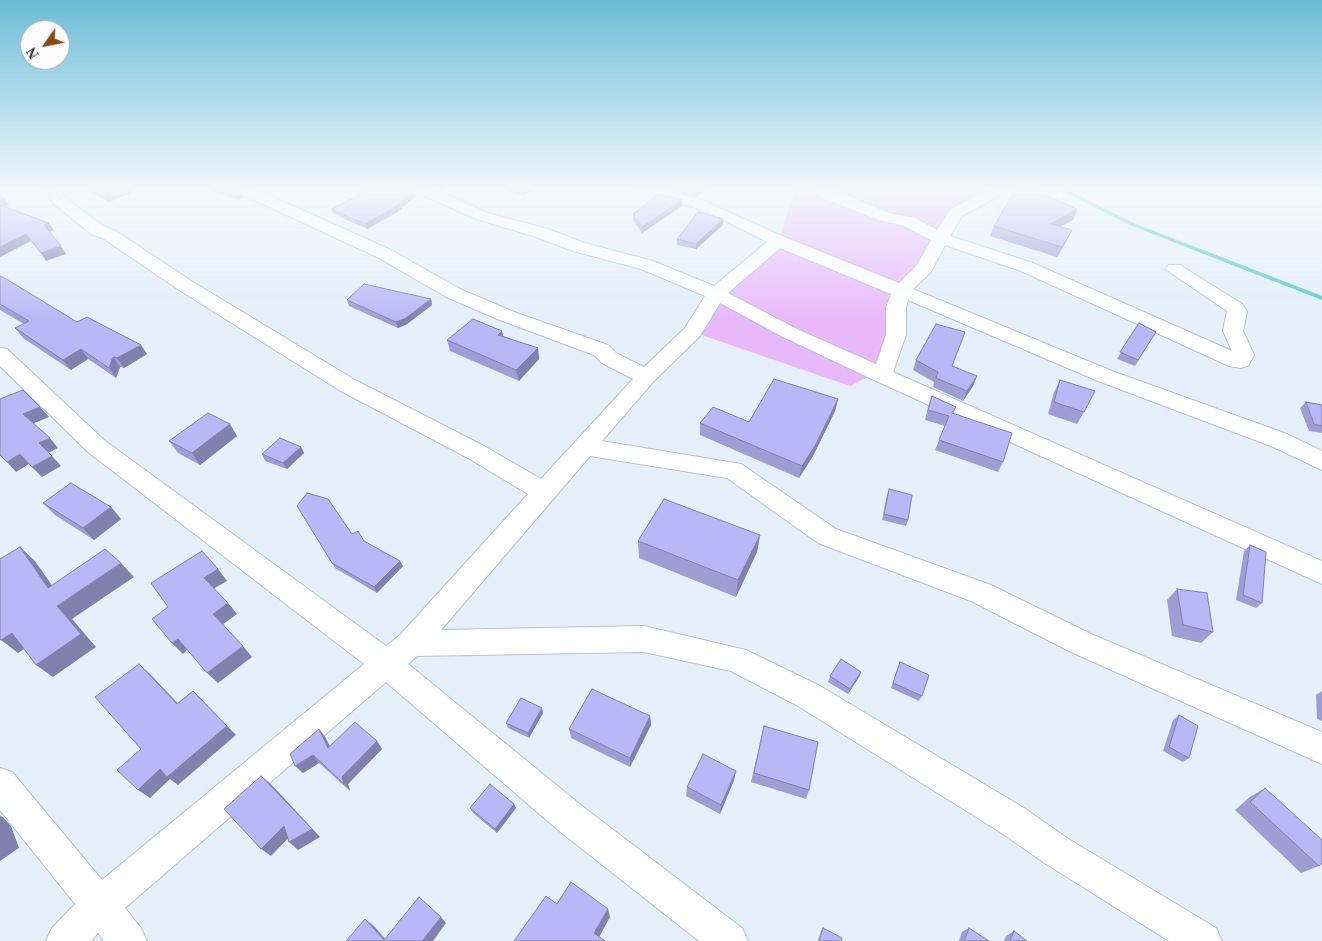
<!DOCTYPE html>
<html>
<head>
<meta charset="utf-8">
<style>
  body { margin:0 }
  #map { position:relative; width:1322px; height:941px; overflow:hidden; background:#e5f0fb; font-family:Georgia,serif }
  canvas { display:block }
  .north { position:absolute; left:20px; top:20px; width:50px; height:50px; box-sizing:border-box; background:#fcfcfc; border:1px solid #a6a9ac; border-radius:50%; rotate:237deg; font-size:14px; font-weight:700; line-height:20px; text-align:center; color:#252c33 }
  .north::after { content:''; display:block; margin:auto; width:18px; height:22px; background:#894912; clip-path:polygon(50% 0,100% 100%,50% 72%,0 100%) }
</style>
</head>
<body>
<div id="map">
<canvas width="1322" height="941"></canvas>
<div class="north">N</div>
</div>
<script>
const g = document.querySelector('canvas').getContext('2d');
g.lineJoin = 'round';
function paint(path, color) { g.fillStyle = color; g.fill(path, 'evenodd'); }
const shape = rows => new Path2D(rows.map(r => 'M' + r).join(''));
function strokePath(path, color, width, dash) { g.strokeStyle = color; g.lineWidth = width; g.lineCap = dash ? 'butt' : 'round'; g.setLineDash(dash || []); g.stroke(path); }
paint(shape([
  [796,188,996,188,974,201,938,237,891,333,876,373,850,386,693,332,716,294,778,241]
]), '#e9b8fb');
paint(shape([
  [1057,188,1063,188,1136,224,1322,296,1322,300,1132,226,1057,188]
]), '#50cabd');
const street = shape([
  [41,188,58,188,66,198,103,226,116,231,193,282,355,380,484,446,541,479,633,379,602,363,594,355,500,320,446,297,379,258,235,191,232,188,253,188,391,250,460,289,514,312,608,345,616,353,644,367,685,328,705,296,641,269,573,251,536,237,476,219,414,191,411,188,432,188,488,213,548,229,585,243,653,261,714,286,767,242,711,214,690,206,632,191,629,188,656,188,702,200,784,237,899,283,917,265,931,240,904,226,879,220,822,198,811,188,829,188,889,213,915,218,937,230,950,210,990,188,1007,188,1006,192,962,216,950,236,1033,263,1232,351,1223,331,1227,311,1165,269,1168,265,1180,265,1242,304,1245,308,1247,312,1243,331,1254,355,1248,366,1241,368,1229,366,1021,271,945,245,931,272,913,289,1112,371,1287,434,1322,451,1322,470,1271,446,1098,381,908,300,906,307,906,335,893,372,1322,561,1322,584,874,380,783,337,720,303,700,336,653,382,602,441,741,464,836,529,991,585,1091,634,1322,732,1322,764,1071,652,971,601,818,543,727,478,590,456,441,630,644,626,746,650,820,686,1024,808,1067,838,1216,928,1222,941,1169,941,1043,862,1000,832,798,706,731,671,644,652,417,656,408,664,582,806,742,928,748,941,699,941,558,830,386,682,125,908,141,928,147,941,104,941,98,933,91,941,46,941,52,928,75,904,0,810,0,768,12,772,102,880,364,664,88,452,0,366,0,348,7,349,104,440,386,646,401,634,528,494,468,458,339,390,179,290,104,239,91,234,54,204,41,188],
  [780,248,891,294,886,307,886,335,876,364,797,329,728,293,780,248]
]);
strokePath(street, '#b2c3d5', 2);
paint(street, '#fff');
paint(shape([
  [84,188,128,188,131,193,108,202],
  [205,188,240,188,244,197,238,200],
  [366,188,415,188,416,189,417,195,396,213,367,229,334,214,331,209,370,190],
  [501,188,536,188,523,196],
  [672,188,708,188,696,197,672,190],
  [682,206,642,233,633,220,633,214],
  [1077,209,1073,220,1060,227,1072,230,1067,240,1057,257,990,236,994,226],
  [723,225,696,249,677,245,677,239],
  [0,276,77,322,147,354,124,368,120,367,116,378,88,359,71,370,23,338,15,328,24,324,0,310],
  [431,299,432,305,407,324,398,328,349,306,347,300],
  [1139,323,1156,332,1135,366,1117,359],
  [502,331,503,336,538,348,539,359,519,381,450,351,447,340],
  [916,360,952,366,977,376,973,386,963,401,933,387,934,382,913,370],
  [1060,380,1084,412,1077,424,1048,414,1054,392],
  [932,396,956,407,953,414,1003,462,998,472,935,450,945,426,925,420,928,407],
  [838,399,835,411,813,456,799,478,700,435,700,423,749,422],
  [1306,402,1322,405,1322,433,1309,431,1300,408],
  [237,436,200,465,178,453,169,441],
  [301,447,304,453,287,469,265,461,262,454],
  [889,489,908,520,906,526,882,520,887,495],
  [43,503,111,507,121,519,94,540,55,515],
  [297,506,364,541,403,566,377,593,335,568],
  [760,535,757,552,736,597,639,558,638,541],
  [1250,545,1262,603,1256,608,1236,600,1244,551],
  [1177,589,1213,632,1201,643,1172,636,1167,600],
  [900,662,922,696,919,701,891,688,898,668],
  [861,672,859,677,848,694,828,682,830,676],
  [1322,691,1322,721,1317,719,1316,695],
  [543,713,529,738,508,728,506,723],
  [1179,715,1189,758,1183,762,1163,751,1173,720],
  [650,716,651,725,630,767,571,738,569,729],
  [764,726,809,790,806,799,751,782],
  [319,729,325,737,330,746,377,741,382,749,348,784,350,791,319,763,303,773],
  [736,771,734,780,720,814,686,796,687,787],
  [1265,788,1319,866,1301,873,1235,810,1250,797],
  [514,804,516,808,497,833,473,813,470,808],
  [823,928,841,941,818,941,821,931],
  [969,928,988,941,959,941,962,932],
  [1014,931,1027,941,1004,941,1006,936]
]), '#9e9ed4');
paint(shape([
  [112,188,128,188,131,193,108,202,102,192],
  [240,188,244,197,238,200,233,191],
  [526,188,536,188,523,196,522,191],
  [701,188,708,188,696,197,696,191],
  [416,189,417,195,396,213,367,229,365,224],
  [4,198,9,205,0,209,0,200],
  [682,200,682,206,642,233,642,227],
  [1077,209,1073,220,1046,234,1050,224],
  [723,219,723,225,696,249,696,244],
  [49,223,54,230,49,232,44,225],
  [1072,230,1067,240,1057,257,1062,247],
  [26,234,31,241,0,257,0,247],
  [61,246,66,254,46,261,41,253],
  [431,299,432,305,407,324,398,328,396,322],
  [502,331,504,342,498,335],
  [141,345,147,354,124,368,117,358],
  [538,348,539,359,519,381,516,370],
  [81,349,88,359,71,370,63,360],
  [113,357,120,367,116,378,109,368],
  [977,376,973,386,963,401,967,391],
  [838,399,835,411,813,456,799,478,802,466],
  [40,407,49,417,32,424,23,414],
  [230,424,237,436,200,465,192,453],
  [50,438,58,448,48,453,39,443],
  [301,447,304,453,287,469,283,463],
  [20,454,29,464,16,472,7,462],
  [52,456,61,466,42,477,32,467],
  [111,507,121,519,94,540,83,528],
  [760,535,757,552,736,597,738,580],
  [20,547,35,561,63,601,48,588],
  [400,561,403,566,377,593,374,587],
  [121,563,134,577,72,619,96,647,53,677,36,665,57,606],
  [218,569,227,581,213,589,204,578],
  [228,603,237,614,222,625,213,614],
  [12,633,29,646,18,653,1,640],
  [178,639,188,649,183,654,172,643],
  [243,646,252,657,218,683,207,673],
  [139,664,150,674,187,713,177,704],
  [861,672,859,677,848,694,850,689],
  [193,691,236,735,178,785,170,779,150,798,138,790],
  [542,708,543,713,529,738,528,733],
  [650,716,651,725,630,767,630,758],
  [319,729,325,737,334,755,328,748],
  [377,741,382,749,348,784,350,791,344,784,342,777],
  [313,755,319,763,303,773,295,766],
  [736,771,734,780,720,814,721,805],
  [261,776,271,784,320,837,298,850,289,842,312,829],
  [514,804,516,808,497,833,495,829],
  [0,816,3,817,11,826,19,848,0,861],
  [284,826,293,833,271,856,261,849],
  [608,909,610,917,597,941,594,933],
  [441,917,446,923,433,941,422,941],
  [365,919,373,925,387,941,384,940]
]), '#8181ad');
const building = shape([
  [96,188,112,188,102,192,96,188],
  [225,188,239,188,233,191,225,188],
  [373,188,415,188,416,189,395,207,365,224,331,209,373,188],
  [516,188,526,188,522,191,516,188],
  [686,188,701,188,696,191,686,188],
  [1016,188,1031,188,1077,209,1050,224,1072,230,1062,247,994,226,1016,188],
  [659,194,682,200,642,227,633,214,659,194],
  [0,195,4,198,0,200,0,195],
  [0,205,49,223,44,225,61,246,41,253,26,234,0,247,0,205],
  [698,212,723,219,696,244,677,239,698,212],
  [0,276,8,280,77,322,87,317,141,345,117,358,113,357,109,368,81,349,63,360,15,328,29,321,0,304,0,276],
  [364,284,431,299,406,318,396,322,347,300,364,284],
  [473,319,502,331,498,335,538,348,516,370,447,340,473,319],
  [1139,323,1156,332,1138,360,1120,352,1139,323],
  [936,324,965,332,952,366,977,376,967,391,936,378,938,372,916,360,936,324],
  [774,379,838,399,816,444,802,466,700,423,713,407,749,422,774,379],
  [1060,380,1095,391,1084,412,1054,402,1060,380],
  [23,390,40,407,23,414,50,438,39,443,52,456,32,467,20,454,7,462,0,455,0,399,23,390],
  [932,396,956,407,952,413,1012,433,1003,462,939,440,949,416,928,410,932,396],
  [1306,402,1322,405,1322,426,1314,424,1306,402],
  [208,413,230,424,192,453,169,441,208,413],
  [280,438,301,447,283,463,262,454,280,438],
  [71,483,111,507,83,528,43,503,71,483],
  [889,489,912,495,908,520,884,514,889,489],
  [307,493,328,499,352,534,358,531,364,541,400,561,374,587,332,563,297,506,307,493],
  [664,499,760,535,738,580,638,541,664,499],
  [1250,545,1266,552,1262,603,1243,595,1250,545],
  [20,547,48,588,105,549,121,563,57,606,81,634,36,665,12,633,1,640,0,639,0,559,20,547],
  [202,551,218,569,204,578,228,603,213,614,243,646,207,673,178,639,172,643,152,619,168,607,151,583,202,551],
  [1177,589,1207,593,1213,632,1183,625,1177,589],
  [841,659,861,672,850,689,830,676,841,659],
  [900,662,929,675,922,696,893,683,900,662],
  [139,664,177,704,193,691,227,726,167,777,160,769,138,790,117,770,141,749,95,697,139,664],
  [592,689,650,716,630,758,569,729,592,689],
  [521,698,542,708,528,733,506,723,521,698],
  [1179,715,1198,726,1189,758,1169,747,1179,715],
  [355,722,377,741,342,777,344,784,313,755,295,766,290,754,319,729,328,748,355,722],
  [764,726,818,742,809,790,754,773,764,726],
  [703,754,736,771,721,805,687,787,703,754],
  [261,776,312,829,289,842,284,826,261,849,224,809,261,776],
  [490,784,514,804,495,829,470,808,490,784],
  [1265,788,1322,840,1322,863,1319,866,1250,802,1265,788],
  [571,882,608,909,594,933,605,941,514,941,546,896,557,904,571,882],
  [419,897,441,917,422,941,346,941,365,919,384,940,419,897],
  [823,928,842,938,841,941,819,941,823,928],
  [969,928,989,941,964,941,969,928],
  [1014,931,1027,941,1010,941,1014,931]
]);
paint(building, '#b8b8f7');
strokePath(building, '#8181ad', 1);
const sky = g.createLinearGradient(0, 0, 0, 320);
sky.addColorStop(0, '#6bbdd7');
sky.addColorStop(0.59, '#f3f8fd');
sky.addColorStop(1, '#f3f8fd00');
g.fillStyle = sky;
g.fillRect(0, 0, 1322, 320);
</script>
</body>
</html>
